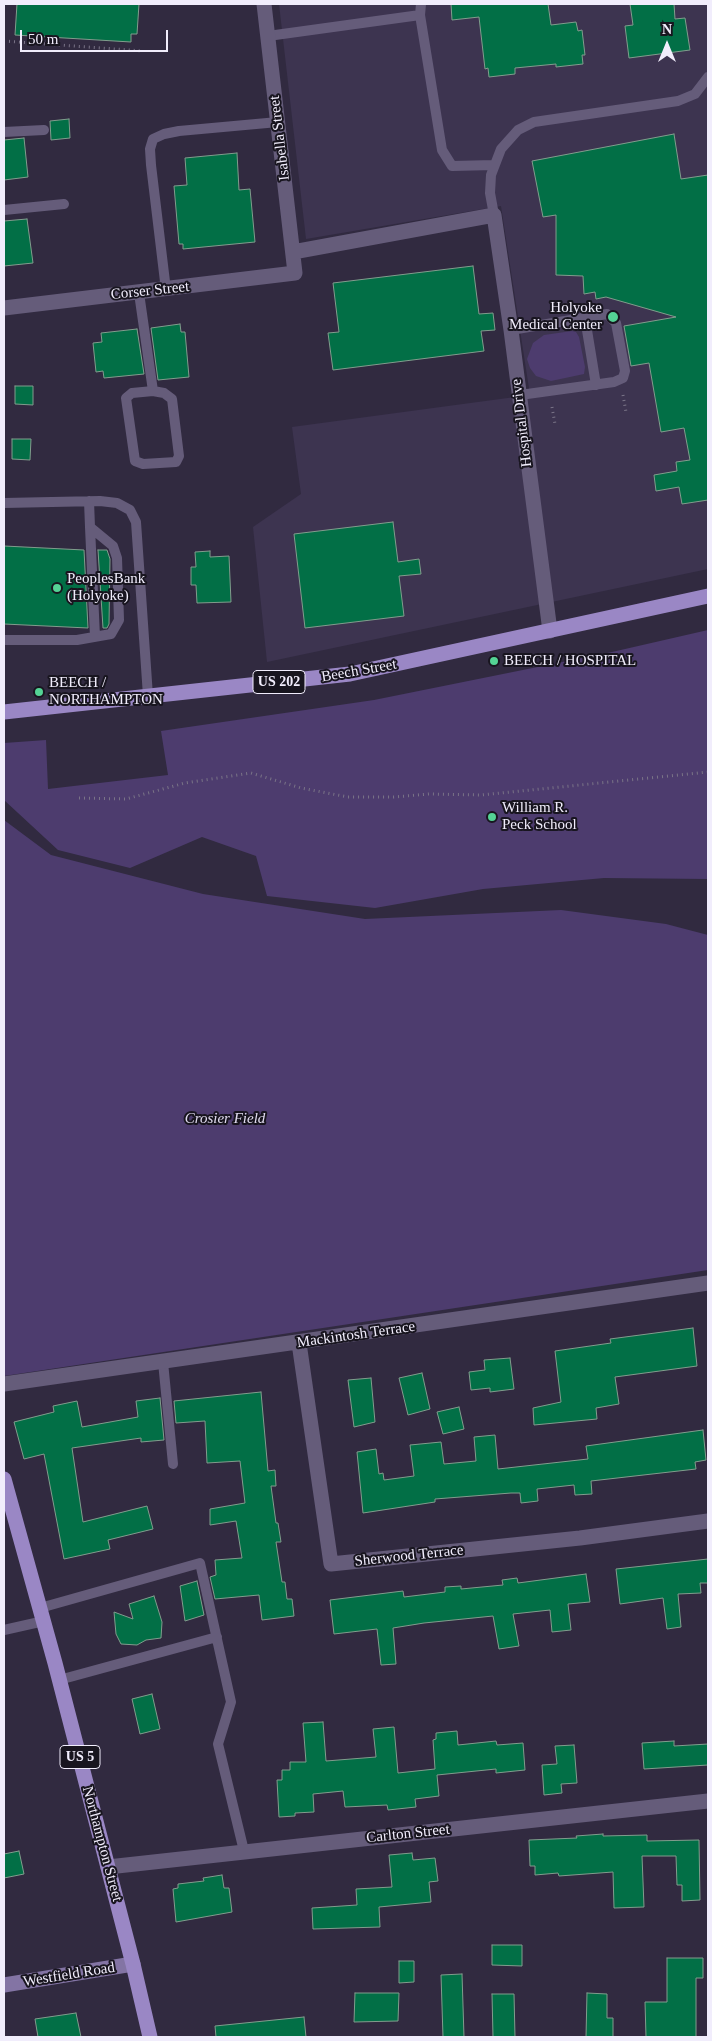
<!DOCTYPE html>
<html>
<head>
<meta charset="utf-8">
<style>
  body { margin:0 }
  #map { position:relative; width:712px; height:2041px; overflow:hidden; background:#312a40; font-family:Georgia,serif }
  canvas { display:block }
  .frame { position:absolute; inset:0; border:5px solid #f1edfc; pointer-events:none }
  .north { position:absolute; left:642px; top:20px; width:50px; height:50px; -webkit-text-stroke:4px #18151f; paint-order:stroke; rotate:0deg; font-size:14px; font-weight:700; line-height:20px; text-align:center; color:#f1edfc }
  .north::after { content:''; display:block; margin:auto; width:18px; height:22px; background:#f1edfc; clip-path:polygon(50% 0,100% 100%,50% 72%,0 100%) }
  .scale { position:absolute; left:20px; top:30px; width:148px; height:22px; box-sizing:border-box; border:2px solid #f1edfc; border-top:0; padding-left:6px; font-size:15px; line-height:18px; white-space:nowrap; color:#f1edfc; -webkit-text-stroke:4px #18151f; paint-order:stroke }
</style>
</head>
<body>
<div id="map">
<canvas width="712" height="2041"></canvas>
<div class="frame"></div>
<div class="north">N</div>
<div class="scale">50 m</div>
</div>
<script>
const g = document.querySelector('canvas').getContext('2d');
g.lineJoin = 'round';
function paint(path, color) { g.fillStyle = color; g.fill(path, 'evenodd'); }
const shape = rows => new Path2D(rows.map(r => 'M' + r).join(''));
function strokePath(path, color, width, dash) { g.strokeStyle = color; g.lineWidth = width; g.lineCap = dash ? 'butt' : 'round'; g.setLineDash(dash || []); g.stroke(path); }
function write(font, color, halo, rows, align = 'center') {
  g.font = font + ' Georgia,serif'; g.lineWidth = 4; g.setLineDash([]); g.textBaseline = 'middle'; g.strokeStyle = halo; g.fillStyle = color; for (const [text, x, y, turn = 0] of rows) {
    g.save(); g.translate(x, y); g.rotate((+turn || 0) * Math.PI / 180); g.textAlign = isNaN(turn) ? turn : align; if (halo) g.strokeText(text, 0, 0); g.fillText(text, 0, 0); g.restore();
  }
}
paint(shape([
  [279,4,708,4,708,569,267,662,253,527,301,494,292,427,530,395,501,206,306,239]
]), '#3d3450');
paint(shape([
  [572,331,576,332,579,337,585,367,584,374,551,381,536,376,530,368,527,359,533,343,544,335],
  [708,630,708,879,604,878,483,889,375,908,267,896,256,856,202,837,130,868,58,850,4,800,4,743,46,740,48,789,168,775,161,731,374,700,612,652],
  [4,820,51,855,203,894,365,919,561,910,666,924,708,935,708,1270,4,1376]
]), '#4d3c6e');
const building = shape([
  [17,4,139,4,137,34,131,34,131,42,15,35,17,4],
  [451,4,548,4,551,25,576,22,578,31,582,30,585,55,582,55,583,64,556,67,556,64,515,68,515,74,489,77,488,68,485,69,479,17,452,20,451,4],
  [630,4,674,4,675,19,685,18,690,50,629,58,625,26,633,25,630,4],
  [69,119,70,138,51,140,50,121,69,119],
  [674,134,681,179,708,175,708,500,682,504,679,487,656,491,654,475,677,471,676,462,690,460,684,428,661,432,649,363,631,366,624,326,676,317,606,297,596,299,595,292,584,294,583,276,556,275,556,215,543,217,532,161,674,134],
  [24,138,28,177,4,180,4,140,24,138],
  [237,153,239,190,250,189,255,242,183,249,183,244,179,244,174,186,187,185,185,158,237,153],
  [27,219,33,263,4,266,4,221,27,219],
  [473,266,479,314,493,313,495,330,481,331,484,351,333,370,328,333,339,332,333,283,473,266],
  [180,324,181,332,185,332,189,377,158,380,151,328,180,324],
  [137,329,144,374,104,378,103,371,96,372,93,343,102,342,101,333,137,329],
  [15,386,33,386,33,405,15,404,15,386],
  [12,439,31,439,30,460,12,459,12,439],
  [393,522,398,562,419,559,421,574,399,576,404,616,305,628,294,534,393,522],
  [4,546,84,550,88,628,4,624,4,546],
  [98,550,107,550,110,559,109,624,107,628,103,628,98,550],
  [210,551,210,557,229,556,231,602,197,603,196,585,191,585,191,567,196,567,195,552,210,551],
  [693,1328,697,1366,615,1377,619,1404,596,1408,597,1419,534,1425,533,1408,561,1402,555,1351,611,1343,610,1339,693,1328],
  [510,1358,514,1389,490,1392,490,1388,471,1390,469,1372,485,1370,484,1360,510,1358],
  [422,1373,430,1409,408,1415,399,1378,422,1373],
  [371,1378,375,1422,354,1427,348,1380,371,1378],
  [261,1392,268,1471,275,1470,276,1486,271,1486,276,1523,278,1523,281,1542,276,1542,282,1582,285,1582,287,1599,292,1599,294,1616,262,1620,259,1595,215,1599,210,1577,216,1575,215,1560,242,1558,236,1521,210,1525,210,1509,245,1503,240,1461,207,1463,205,1421,176,1423,174,1401,261,1392],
  [160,1398,164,1440,141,1442,141,1438,72,1448,83,1522,147,1506,153,1529,108,1540,110,1549,64,1559,44,1454,24,1459,14,1422,54,1412,53,1406,77,1401,82,1427,138,1417,136,1401,160,1398],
  [459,1407,464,1429,443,1434,437,1412,459,1407],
  [703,1430,706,1460,695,1462,696,1469,591,1481,592,1494,575,1495,574,1485,537,1489,538,1501,521,1503,520,1493,511,1493,435,1499,435,1502,363,1513,357,1452,376,1449,379,1474,383,1473,384,1480,414,1476,410,1445,441,1442,444,1464,476,1461,474,1437,495,1435,498,1469,588,1459,586,1446,703,1430],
  [708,1559,708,1583,700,1583,701,1593,678,1594,681,1627,667,1629,663,1598,620,1604,616,1569,708,1559],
  [586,1574,590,1602,568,1604,571,1630,552,1632,550,1610,513,1614,519,1646,499,1649,493,1616,424,1623,393,1628,396,1664,381,1665,377,1629,334,1634,330,1600,403,1591,404,1597,445,1592,445,1587,461,1586,461,1589,503,1585,502,1580,517,1578,518,1583,586,1574],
  [197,1581,204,1615,185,1621,180,1586,197,1581],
  [154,1596,162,1622,161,1638,146,1640,137,1645,121,1644,116,1634,114,1612,133,1619,129,1604,154,1596],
  [152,1694,160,1729,140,1734,132,1699,152,1694],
  [323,1722,326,1761,376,1757,373,1729,394,1727,398,1773,435,1769,433,1740,436,1739,436,1733,457,1731,458,1745,496,1741,497,1745,523,1743,525,1770,496,1773,496,1769,437,1775,439,1796,415,1799,416,1807,388,1810,387,1805,345,1807,343,1791,313,1794,314,1812,295,1813,295,1816,279,1817,277,1780,282,1780,282,1770,290,1770,290,1762,306,1762,303,1723,323,1722],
  [674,1741,674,1746,708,1744,708,1765,644,1769,642,1743,674,1741],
  [574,1745,577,1783,561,1784,562,1793,544,1795,542,1765,557,1764,555,1746,574,1745],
  [603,1834,603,1836,647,1835,647,1841,699,1840,700,1900,682,1901,682,1885,677,1885,676,1856,642,1856,644,1907,614,1908,613,1872,559,1876,558,1873,535,1875,535,1866,530,1866,529,1840,577,1838,576,1836,603,1834],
  [19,1851,24,1874,4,1878,4,1854,19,1851],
  [412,1853,413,1860,435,1858,438,1881,429,1882,431,1902,379,1907,380,1927,313,1929,312,1908,357,1905,356,1889,392,1887,389,1855,412,1853],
  [222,1875,224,1888,229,1888,232,1912,176,1922,173,1889,178,1888,178,1884,204,1881,203,1878,222,1875],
  [492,1945,522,1945,522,1966,492,1965,492,1945],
  [667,1958,703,1958,703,1978,696,1978,696,2037,646,2037,645,2002,667,2002,667,1958],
  [399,1961,414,1961,414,1982,399,1983,399,1961],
  [462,1974,464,2037,443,2037,441,1975,462,1974],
  [355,1993,399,1993,398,2021,354,2022,355,1993],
  [587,1993,607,1994,607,2018,613,2018,613,2037,586,2037,587,1993],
  [492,1994,514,1994,515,2037,493,2037,492,1994],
  [76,2013,81,2037,38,2037,35,2019,76,2013],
  [304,2017,306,2037,216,2037,215,2026,304,2017]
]);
paint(building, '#026f46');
strokePath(building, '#819d8d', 1);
strokePath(shape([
  [4,41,143,51],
  [623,395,626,412],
  [552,407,555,424],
  [79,798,126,799,185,783,251,773,301,788,348,797,394,797,429,794,481,795,708,772]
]), '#7a7487', 3, [1, 4]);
strokePath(shape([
  [421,4,420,15,442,150,452,166,494,165],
  [268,36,420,15],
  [4,132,44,130],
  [4,210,64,204],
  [494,215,490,193,491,175,501,149,518,130,534,122,678,101,695,94,708,77],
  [166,290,151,165,150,149,153,139,164,134,179,131,278,122],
  [139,293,153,391],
  [585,318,596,385],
  [511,330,607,314,616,323,625,371,623,378,614,382,520,395],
  [153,391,164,393,172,399,179,456,176,462,143,464,135,461,126,398,132,393,153,391],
  [4,503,100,501,117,503,130,510,136,522,148,696],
  [90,527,95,637],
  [4,640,77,640,111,634,119,620,117,558,113,546,90,527,89,501],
  [163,1362,173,1464],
  [40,1608,200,1563,231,1702,218,1744,244,1851],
  [4,1630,44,1621],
  [59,1680,217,1637]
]), '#655c7a', 10);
strokePath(shape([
  [293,252,494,215,511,330,550,631],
  [4,308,295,273,264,4],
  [299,1343,331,1564,580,1538,708,1521],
  [4,1384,708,1283],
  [108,1867,708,1801]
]), '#655c7a', 15);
strokePath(shape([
  [4,1985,133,1964]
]), '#8374a4', 15);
strokePath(shape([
  [4,712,350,674,708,596],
  [4,1479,55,1663,133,1964,150,2037]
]), '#9a87c5', 15);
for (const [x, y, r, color] of [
  [613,317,6,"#54d395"],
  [57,588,5,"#54d395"],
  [494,661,5,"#54d395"],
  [39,692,5,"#54d395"],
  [492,817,5,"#54d395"]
]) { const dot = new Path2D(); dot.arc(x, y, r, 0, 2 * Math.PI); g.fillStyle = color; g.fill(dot); strokePath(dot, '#18151f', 2); }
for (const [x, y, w] of [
  [279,682,52],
  [80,1757,40]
]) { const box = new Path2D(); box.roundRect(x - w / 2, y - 11.5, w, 23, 4); g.fillStyle = '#18151f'; g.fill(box); strokePath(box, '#f1edfc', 1); }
write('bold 14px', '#f1edfc', null, [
  ["US 202",279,682],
  ["US 5",80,1757]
]);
write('15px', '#f1edfc', '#18151f', [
  ["Isabella Street",280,138,-97],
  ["Corser Street",150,291,-6],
  ["Hospital Drive",522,423,-97],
  ["Beech Street",359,671,-10],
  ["Mackintosh Terrace",356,1335,-8],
  ["Sherwood Terrace",409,1556,-6],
  ["Carlton Street",408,1834,-6],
  ["Northampton Street",102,1844,75],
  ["Westfield Road",69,1975,-9]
]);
write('15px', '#f1edfc', '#18151f', [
  ["Holyoke",602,308,"right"],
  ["Medical Center",602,325,"right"],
  ["PeoplesBank",67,579],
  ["(Holyoke)",67,596],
  ["BEECH / HOSPITAL",504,661],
  ["BEECH /",49,683],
  ["NORTHAMPTON",49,700],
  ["William R.",502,808],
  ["Peck School",502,825]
], 'left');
write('italic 15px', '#e0dbef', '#18151f', [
  ["Crosier Field",225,1119]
]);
</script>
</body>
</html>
